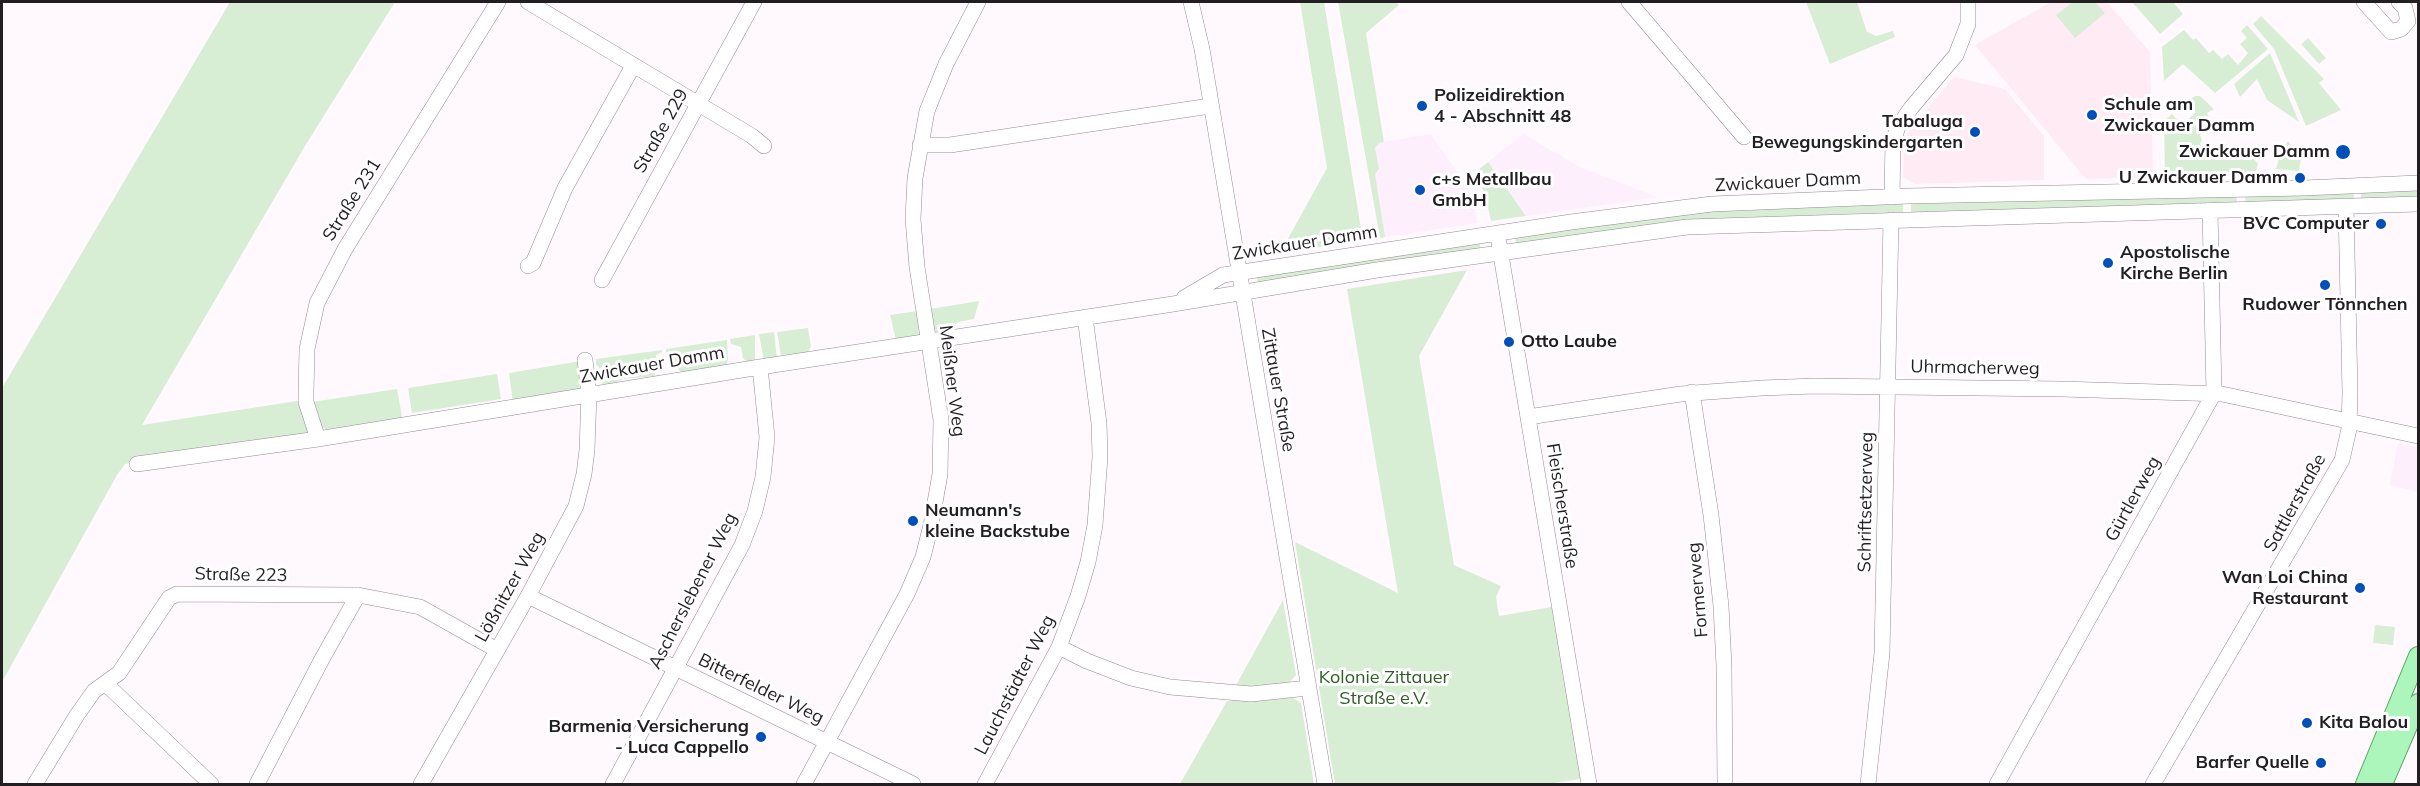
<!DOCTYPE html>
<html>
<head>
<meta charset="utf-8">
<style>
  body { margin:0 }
  #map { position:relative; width:2420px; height:786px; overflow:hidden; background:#fff9fe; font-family:Mulish,sans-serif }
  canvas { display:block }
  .frame { position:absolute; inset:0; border:3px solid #231e22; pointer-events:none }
</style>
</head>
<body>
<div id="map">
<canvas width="2420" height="786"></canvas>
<div class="frame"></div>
</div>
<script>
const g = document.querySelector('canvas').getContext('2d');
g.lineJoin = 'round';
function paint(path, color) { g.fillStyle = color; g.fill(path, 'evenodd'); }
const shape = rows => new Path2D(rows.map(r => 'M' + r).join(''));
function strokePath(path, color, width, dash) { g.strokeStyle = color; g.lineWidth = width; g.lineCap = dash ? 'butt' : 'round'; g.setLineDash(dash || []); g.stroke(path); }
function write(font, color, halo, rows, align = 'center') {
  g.font = font + ' Mulish,sans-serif'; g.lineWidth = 6; g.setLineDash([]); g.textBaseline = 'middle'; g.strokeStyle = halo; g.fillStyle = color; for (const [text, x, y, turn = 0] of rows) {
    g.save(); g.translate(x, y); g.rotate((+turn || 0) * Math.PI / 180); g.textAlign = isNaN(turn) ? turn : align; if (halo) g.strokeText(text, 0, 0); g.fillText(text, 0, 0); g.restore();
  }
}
paint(shape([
  [1431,134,1468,188,1473,202,1477,223,1380,238,1365,145],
  [1523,134,1582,168,1658,197,1526,216,1488,162],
  [2398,443,2418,448,2418,492,2390,485]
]), '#feeffd');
paint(shape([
  [2051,2,2107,2,2150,52,2153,177,2086,179,1975,45],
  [1954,77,2005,89,2044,136,2044,180,1915,184,1903,177,1904,143,1910,129]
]), '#ffebf4');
paint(shape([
  [230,2,395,2,305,146,142,425,303,400,314,436,125,464,117,475,2,682,2,388],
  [1300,2,1324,2,1363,241,1280,253,1327,168],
  [1338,2,1396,2,1399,5,1366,33,1384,142,1379,143,1375,148,1379,169,1375,174,1385,237,1380,238],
  [1806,2,1857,2,1867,32,1876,36,1893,31,1895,37,1830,64],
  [2073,2,2095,2,2105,13,2075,38,2056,15],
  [2132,2,2173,2,2183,14,2160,34],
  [2261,16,2324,79,2319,83,2341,110,2306,126,2274,49,2253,24],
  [2247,25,2268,49,2215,93,2183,64,2164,81,2162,47,2184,30,2193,40,2196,38,2209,53,2213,50,2222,59,2228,54,2238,65,2248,53,2240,44,2247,38,2241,31],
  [2308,38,2326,58,2319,64,2301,44],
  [2270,53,2299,122,2267,100,2257,79,2240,97,2234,84],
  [2195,96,2200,96,2214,109,2207,113,2210,120,2207,122,2211,128,2200,135,2202,140,2200,144,2212,158,2221,159,2240,151,2243,153,2246,149,2258,164,2255,174,2165,177,2164,121,2172,114,2182,125,2196,112,2187,101],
  [2288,141,2301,158,2299,171,2276,169,2280,154],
  [1488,162,1526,216,1491,221,1485,193,1473,174],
  [2418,188,2418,199,2360,201,2362,191],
  [2353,192,2355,201,2246,204,2245,193],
  [2236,193,2237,203,1911,213,1911,202],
  [1903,202,1903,212,1737,218,1516,245,1515,235,1727,209,1751,211,1752,207],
  [1479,240,1481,251,1258,285,1256,274],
  [1467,270,1419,356,1454,565,1501,586,1496,597,1499,616,1552,607,1581,779,1546,784,1335,784,1295,542,1398,593,1347,289],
  [979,301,974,319,958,322,947,334,935,331,930,309],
  [917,311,919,335,896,340,890,315],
  [808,328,811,347,807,353,781,355,777,332],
  [774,332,777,359,764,361,759,334],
  [755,335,755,360,747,362,743,358,741,347,731,344,730,339],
  [727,340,728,360,726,366,681,372,677,368,673,354,666,352,666,349],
  [662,350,662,352,656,355,655,376,623,379,610,385,603,384,597,380,601,370,596,364,596,359],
  [581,361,582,389,513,403,509,373],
  [497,374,501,399,412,413,408,388],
  [397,389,403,422,331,431,322,427,312,402],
  [1283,600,1296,675,1289,683,1235,687],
  [2375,625,2395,627,2393,645,2373,643],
  [1291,697,1301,703,1314,784,1180,784,1227,701]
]), '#d8eed4');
const minor = shape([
  [528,2,752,136,764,146],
  [1191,2,1202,49,1325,784],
  [1629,2,1744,137],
  [2364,2,2391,32,2401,29,2408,21,2405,8,2399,2],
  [920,145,950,145,1210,106],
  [1892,197,1893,141,1898,127,1911,108,1956,55,1968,24,1968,2],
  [1499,243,1589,784],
  [528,266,533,263,565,188,633,66],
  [602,280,754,2],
  [1184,298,1223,275,1571,222,1712,204,1908,196,2304,188,2418,183],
  [1692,392,1711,515,1721,606,1724,666,1725,784],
  [1528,417,1681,394,1762,388,1815,386,2061,389,2222,394,2418,436],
  [318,439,306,402,306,392,307,349,317,303,345,249,498,2],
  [137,464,318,439,760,367,1173,304,1377,270,1687,227,2418,204],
  [528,596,913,784],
  [1059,647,1087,661,1131,678,1170,687,1251,694,1308,688],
  [106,684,211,784],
  [35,784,77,715,94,691,119,673,169,598,177,594,358,595,420,607,497,650],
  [257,784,322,659,358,595],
  [421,784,528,596,576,506,584,474,587,450,589,394,585,360],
  [613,784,742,545,755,511,763,477,767,437,760,367],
  [804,784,907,594,923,557,931,525,940,474,941,420,917,267,913,219,915,178,927,111,946,64,978,2],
  [985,784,1059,647,1078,596,1088,562,1095,525,1100,457,1099,423,1085,317],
  [1868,784,1882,653,1891,220],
  [1997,784,2214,393,2210,210],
  [2153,784,2342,460,2349,429,2350,393,2346,206]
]);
const major = shape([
  [2365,784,2418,656],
  [2383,784,2418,703]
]);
strokePath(minor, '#958a95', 16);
strokePath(major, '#58a668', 20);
strokePath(minor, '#fff', 15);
strokePath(major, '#acf5bb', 18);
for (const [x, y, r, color] of [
  [1422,106,6,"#024fb9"],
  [2092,115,6,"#024fb9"],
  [1975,132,6,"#024fb9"],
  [2343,152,8,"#024fb9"],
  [2300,178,6,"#024fb9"],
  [1420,190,6,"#024fb9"],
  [2381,224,6,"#024fb9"],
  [2108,263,6,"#024fb9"],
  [2325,285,6,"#024fb9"],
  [1509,342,6,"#024fb9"],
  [913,521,6,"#024fb9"],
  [2360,588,6,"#024fb9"],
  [2307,723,6,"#024fb9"],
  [761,737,6,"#024fb9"],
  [2321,763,6,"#024fb9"]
]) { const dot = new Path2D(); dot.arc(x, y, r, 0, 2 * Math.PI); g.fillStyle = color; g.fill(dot); strokePath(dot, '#fff', 2); }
write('bold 18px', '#231e22', '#fff', [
  ["Polizeidirektion",1434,96],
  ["4 - Abschnitt 48",1434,117],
  ["Schule am",2104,105],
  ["Zwickauer Damm",2104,126],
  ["Tabaluga",1963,122,"right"],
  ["Bewegungskindergarten",1963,143,"right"],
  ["Zwickauer Damm",2330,152,"right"],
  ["U Zwickauer Damm",2288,178,"right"],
  ["c+s Metallbau",1432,180],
  ["GmbH",1432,201],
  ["BVC Computer",2369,224,"right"],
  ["Apostolische",2120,253],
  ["Kirche Berlin",2120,274],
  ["Rudower Tönnchen",2325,305,"center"],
  ["Otto Laube",1521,342],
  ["Neumann's",925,511],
  ["kleine Backstube",925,532],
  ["Wan Loi China",2348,578,"right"],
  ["Restaurant",2348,599,"right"],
  ["Kita Balou",2319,723],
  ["Barmenia Versicherung",749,727,"right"],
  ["- Luca Cappello",749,748,"right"],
  ["Barfer Quelle",2309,763,"right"]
], 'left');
write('18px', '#231e22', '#fff', [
  ["Straße 229",661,131,-61],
  ["Zwickauer Damm",1788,182,-3],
  ["Straße 231",352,200,-58],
  ["Zwickauer Damm",1305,243,-9],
  ["Zwickauer Damm",652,365,-10],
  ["Uhrmacherweg",1975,368,1],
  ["Meißner Weg",952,381,83],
  ["Zittauer Straße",1278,390,80],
  ["Gürtlerweg",2133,499,-61],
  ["Schriftsetzerweg",1866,502,-89],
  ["Sattlerstraße",2295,503,-61],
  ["Fleischerstraße",1562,506,81],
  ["Straße 223",241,575,1],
  ["Lößnitzer Weg",510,587,-61],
  ["Formerweg",1698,590,-95],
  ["Ascherslebener Weg",693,591,-63],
  ["Lauchstädter Weg",1015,685,-63],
  ["Bitterfelder Weg",761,689,26]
]);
write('18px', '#2d5d25', '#fff', [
  ["Kolonie Zittauer",1384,678],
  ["Straße e.V.",1384,699]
]);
</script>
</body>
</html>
